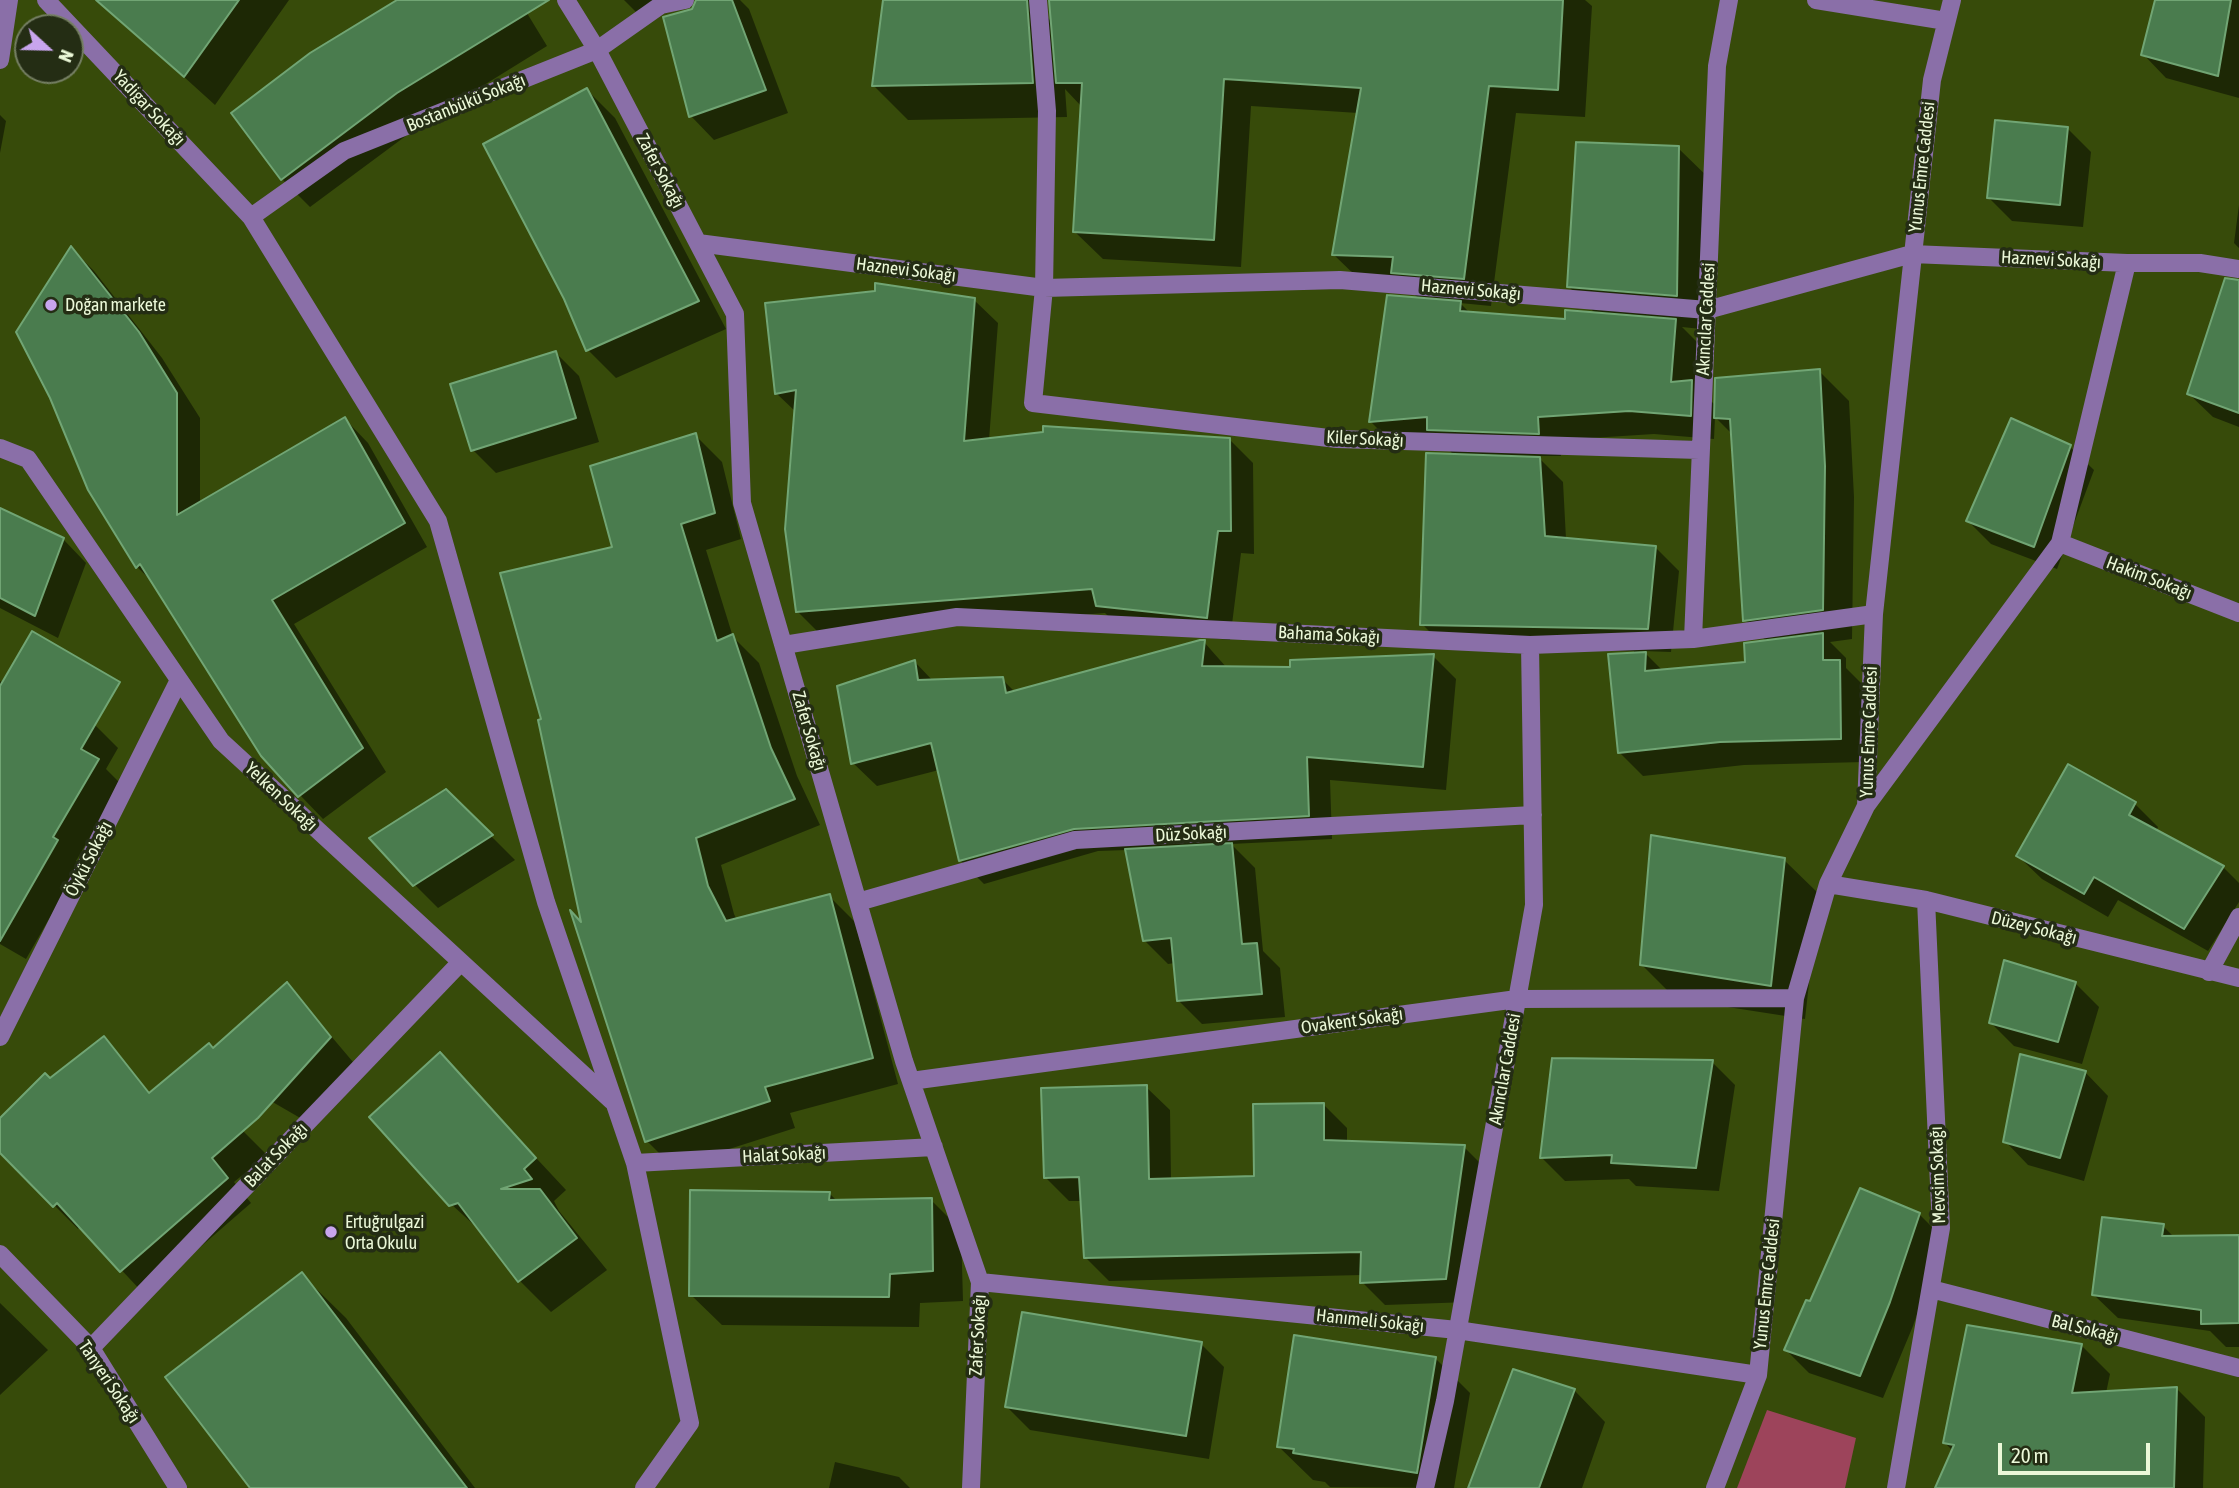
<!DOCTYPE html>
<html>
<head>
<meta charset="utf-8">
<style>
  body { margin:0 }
  #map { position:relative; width:2239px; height:1488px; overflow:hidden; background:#374b0a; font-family:"Asap Condensed",sans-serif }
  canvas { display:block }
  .north { position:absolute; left:14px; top:14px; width:70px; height:70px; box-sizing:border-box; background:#242d14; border:2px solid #747e62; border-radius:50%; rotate:112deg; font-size:19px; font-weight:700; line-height:28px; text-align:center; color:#ebf8d8 }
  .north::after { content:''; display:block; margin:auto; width:24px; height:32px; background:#c8a5ee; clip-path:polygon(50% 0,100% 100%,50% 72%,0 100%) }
  .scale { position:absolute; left:1998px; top:1443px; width:152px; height:32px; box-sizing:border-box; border:4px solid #ebf8d8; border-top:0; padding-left:9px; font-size:21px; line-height:24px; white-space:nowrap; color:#ebf8d8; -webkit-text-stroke:5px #242d14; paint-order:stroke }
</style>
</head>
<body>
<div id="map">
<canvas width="2239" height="1488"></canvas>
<div class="north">N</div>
<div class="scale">20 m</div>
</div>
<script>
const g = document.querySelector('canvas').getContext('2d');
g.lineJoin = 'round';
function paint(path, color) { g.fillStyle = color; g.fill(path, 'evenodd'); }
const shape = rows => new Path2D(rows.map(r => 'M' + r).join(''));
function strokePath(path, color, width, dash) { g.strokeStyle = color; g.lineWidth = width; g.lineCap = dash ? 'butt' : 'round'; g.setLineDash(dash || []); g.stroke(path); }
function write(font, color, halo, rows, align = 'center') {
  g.font = font + ' "Asap Condensed",sans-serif'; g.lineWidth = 7; g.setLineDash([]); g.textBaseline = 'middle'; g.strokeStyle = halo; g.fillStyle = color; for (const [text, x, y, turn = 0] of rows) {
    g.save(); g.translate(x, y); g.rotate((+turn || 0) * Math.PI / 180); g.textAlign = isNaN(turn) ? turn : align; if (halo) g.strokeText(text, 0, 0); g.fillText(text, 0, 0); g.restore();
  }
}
paint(shape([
  [1767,1410,1856,1438,1845,1488,1737,1488]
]), '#9d445b');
paint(shape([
  [99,0,289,0,215,105],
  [400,0,519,0,547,46,426,121,310,207,282,179],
  [624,0,661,0,642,18],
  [710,0,740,0,749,9,788,113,714,140,691,116],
  [885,0,1030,0,1052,22,1050,0,1585,0,1592,6,1585,117,1516,113,1491,306,1460,303,1471,314,1566,321,1596,314,1568,286,1678,148,1713,182,1711,330,1682,327,1699,344,1696,386,1716,406,1819,371,1849,401,1854,497,1852,639,1830,642,1846,658,1846,668,1863,685,1864,762,1744,765,1643,776,1619,752,1634,651,1446,648,1422,624,1455,456,1440,441,1394,445,1370,421,1420,300,1404,284,1362,282,1334,255,1358,113,1251,106,1241,267,1103,259,1075,232,1082,107,1065,89,1067,117,908,120,874,86],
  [1715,417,1733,435,1745,620,1767,642,1747,664,1663,671,1643,651,1671,652,1679,571,1655,547,1566,539,1563,482,1537,456,1561,456,1560,440,1654,434,1714,439],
  [2157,0,2239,0,2239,98,2166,78,2143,54],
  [587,90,615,118,726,329,616,378,588,350,565,299],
  [0,115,6,121,0,153],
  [2067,128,2091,152,2083,227,2012,221,1988,197],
  [2239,205,2239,248,2234,243],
  [71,248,94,271,162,358,200,418,200,503,345,419,368,443,427,547,294,624,386,772,323,819,300,795,156,585,137,567],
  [974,300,998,323,989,440,1229,439,1253,463,1254,554,1241,553,1230,640,1121,629,1105,613,821,635,798,612,796,412,776,393],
  [2239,313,2239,427,2213,417,2189,394],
  [556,353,579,376,599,442,496,473,473,450],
  [695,435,722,462,741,539,706,550,733,637,759,663,797,776,820,825,721,865,734,914,737,920,829,896,855,922,898,1084,790,1113,795,1128,673,1167,647,1141,584,927,614,548],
  [2070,447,2094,470,2057,569,1991,544,1968,521],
  [0,510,63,539,86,563,58,638,0,608],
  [1204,642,1227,668,1292,668,1433,656,1456,679,1446,790,1330,780,1332,839,1231,844,1255,868,1263,951,1280,968,1285,1017,1202,1024,1178,1000,1175,963,1168,964,1144,940,1127,850,1098,851,984,884,960,860,939,770,877,786,853,763,915,662,933,681,1002,679,1015,692],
  [0,681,95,725,118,748,106,769,121,784,76,861,80,865,26,959,0,944],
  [446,791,515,860,438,908,414,884],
  [2135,804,2158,827,2156,831,2223,867,2239,883,2239,902,2208,951,2118,900,2108,917,2042,879,2018,856],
  [1784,860,1819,894,1805,1019,1676,999,1642,965],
  [2075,983,2099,1007,2082,1064,2014,1046,1991,1023],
  [287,984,353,1062,302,1119,231,1078],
  [440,1055,566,1190,554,1201,559,1211,607,1270,551,1312,520,1281,485,1235,451,1204],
  [1712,1062,1735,1085,1719,1191,1636,1186,1629,1179,1565,1181,1542,1158],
  [2085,1072,2108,1096,2084,1181,2028,1165,2005,1141],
  [50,1080,150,1095,153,1092,244,1132,267,1155,234,1182,251,1203,145,1295,80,1226,78,1229,0,1151,0,1120],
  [1146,1087,1170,1110,1171,1180,1256,1178,1323,1104,1347,1128,1347,1143,1464,1147,1487,1170,1469,1302,1385,1305,1362,1282,1362,1275,1109,1281,1085,1257,1082,1201,1069,1201,1046,1178],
  [829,1193,837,1201,931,1200,961,1230,963,1301,920,1303,919,1327,722,1325,691,1295],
  [1919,1214,1943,1238,1913,1326,1883,1398,1809,1373,1786,1350,1811,1303],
  [2163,1226,2174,1237,2239,1236,2239,1347,2226,1347,2210,1331,2118,1318,2094,1295],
  [302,1275,346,1318,475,1488,252,1488],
  [0,1303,48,1350,0,1395],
  [1968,1327,2082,1346,2110,1374,2106,1393,2177,1389,2205,1417,2203,1488,1936,1488,1953,1451,1945,1443],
  [1201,1344,1224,1367,1209,1459,1030,1430,1007,1407],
  [1436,1359,1470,1393,1454,1488,1330,1487,1325,1482,1313,1480,1278,1446],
  [1574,1390,1605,1422,1582,1488,1470,1488],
  [835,1462,899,1477,910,1488,829,1488]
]), '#0007');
const building = shape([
  [96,0,239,0,184,77,96,0],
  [397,0,549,0,397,93,281,180,231,113,310,53,397,0],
  [696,0,732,0,766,90,689,117,663,17,692,9,696,0],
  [883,0,1027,0,1033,83,872,86,883,0],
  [1049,0,1563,0,1558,90,1489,86,1464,279,1391,273,1393,257,1332,255,1361,88,1224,79,1214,240,1073,232,1082,83,1056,83,1049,0],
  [2155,0,2231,0,2218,76,2141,55,2155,0],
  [587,88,699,301,586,351,564,299,483,144,587,88],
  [1995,120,2068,127,2060,205,1987,198,1995,120],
  [1576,142,1679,146,1677,296,1567,287,1576,142],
  [71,246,139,332,177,393,177,515,345,417,405,523,272,600,363,748,298,797,261,756,140,564,136,568,88,490,50,398,16,332,71,246],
  [2225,278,2239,280,2239,413,2187,394,2225,278],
  [875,283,975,298,964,441,1043,432,1043,426,1230,438,1231,531,1218,531,1207,618,1096,606,1092,589,796,612,785,529,796,390,775,394,765,303,875,291,875,283],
  [1387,295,1461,301,1460,311,1565,319,1565,310,1676,319,1671,382,1692,380,1691,416,1629,411,1538,417,1539,434,1427,430,1427,417,1369,422,1387,295],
  [556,351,576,418,471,451,450,384,556,351],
  [1820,369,1825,466,1823,610,1743,621,1730,419,1714,418,1715,378,1820,369],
  [2011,418,2071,445,2034,547,1966,521,2011,418],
  [696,433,715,513,681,524,717,641,733,634,771,748,795,799,696,838,708,886,726,921,830,894,873,1058,765,1087,770,1101,645,1142,570,910,581,922,538,720,541,719,500,573,612,547,590,466,696,433],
  [1426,453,1540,457,1545,536,1656,546,1648,629,1420,625,1426,453],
  [0,508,64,538,35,616,0,598,0,508],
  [32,631,120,682,81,749,99,759,53,837,58,840,0,941,0,686,32,631],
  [1823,633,1823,660,1840,660,1841,739,1720,742,1618,753,1608,654,1646,652,1645,671,1745,662,1744,643,1823,633],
  [1200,640,1205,640,1202,666,1290,667,1290,660,1434,654,1423,767,1307,757,1309,816,1074,829,959,861,931,743,851,764,837,686,915,660,918,680,1003,677,1006,693,1200,640],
  [2068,764,2136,802,2129,815,2224,866,2184,929,2094,877,2084,894,2016,856,2068,764],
  [446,789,493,835,413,886,369,838,446,789],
  [1651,835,1785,858,1771,986,1640,965,1651,835],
  [1232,843,1242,944,1257,943,1262,994,1177,1001,1171,938,1143,941,1125,849,1232,843],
  [2004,960,2076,982,2058,1042,1989,1023,2004,960],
  [287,982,331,1037,258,1118,212,1158,228,1178,120,1272,57,1203,53,1207,0,1153,0,1118,45,1073,50,1078,104,1036,149,1093,209,1043,213,1048,287,982],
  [440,1052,536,1158,524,1169,532,1179,501,1189,540,1189,577,1238,518,1282,458,1203,449,1206,369,1117,440,1052],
  [2020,1054,2086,1071,2060,1158,2003,1142,2020,1054],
  [1552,1058,1713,1060,1696,1168,1611,1163,1612,1155,1540,1158,1552,1058],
  [1147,1085,1149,1179,1254,1176,1253,1104,1324,1103,1324,1140,1465,1145,1446,1279,1360,1283,1361,1252,1084,1258,1079,1177,1044,1178,1041,1088,1147,1085],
  [1860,1188,1920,1213,1890,1302,1860,1376,1784,1350,1806,1300,1810,1301,1860,1188],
  [690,1190,830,1192,829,1200,932,1198,933,1271,890,1274,889,1297,689,1296,690,1190],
  [2102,1217,2164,1224,2162,1236,2239,1235,2239,1323,2201,1324,2201,1310,2092,1295,2102,1217],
  [302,1272,467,1488,250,1488,165,1377,302,1272],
  [1022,1312,1202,1342,1186,1436,1005,1407,1022,1312],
  [1967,1325,2082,1344,2072,1393,2177,1387,2174,1488,1935,1488,1954,1445,1943,1443,1967,1325],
  [1294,1335,1436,1357,1417,1473,1293,1453,1294,1449,1277,1447,1294,1335],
  [1513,1369,1575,1389,1539,1488,1468,1488,1513,1369]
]);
paint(building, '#4a7c4e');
strokePath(building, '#71a574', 2);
strokePath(shape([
  [46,0,251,217,438,521,546,902,635,1163,690,1423,644,1488],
  [566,0,597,50,735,314,742,503,904,1061,980,1282,971,1488],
  [1038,0,1047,111,1044,288,1033,403,1337,439,1699,450],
  [1816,0,1946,21],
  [0,60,9,0],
  [251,217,344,151,597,50,661,5,685,0],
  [698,243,1044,288,1340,280,1707,310,1912,254,2127,263,2200,263,2239,269],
  [0,448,28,459,221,741,612,1101],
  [2060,543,2239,613],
  [1693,639,1717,66,1729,0],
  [784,645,957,617,1530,645,1693,639,1874,614],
  [1866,806,2060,543,2127,263],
  [1828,884,1926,900,2239,978],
  [858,902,1075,840,1533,815],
  [2209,972,2239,917],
  [0,1037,179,680],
  [911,1081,1517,999,1795,998],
  [635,1163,934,1147],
  [0,1254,91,1348,178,1488],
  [980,1282,1457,1330,1758,1375],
  [1931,1289,2239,1368],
  [91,1348,461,962],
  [1425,1488,1445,1401,1534,905,1530,645],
  [1715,1488,1758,1375,1795,998,1828,884,1866,806,1874,614,1932,80,1952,0],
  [1896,1488,1941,1228,1926,900]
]), '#8a6fa8', 18);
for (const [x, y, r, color] of [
  [51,305,7,"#c8a5ee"],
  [331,1232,7,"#c8a5ee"]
]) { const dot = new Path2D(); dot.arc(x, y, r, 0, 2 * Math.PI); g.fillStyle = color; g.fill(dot); strokePath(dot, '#242d14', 2.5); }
write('18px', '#ebf8d8', '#242d14', [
  ["Bostanbükü Sokağı",466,103,-22],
  ["Yadigar Sokağı",149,108,47],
  ["Yunus Emre Caddesi",1922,167,-84],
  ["Zafer Sokağı",660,171,62],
  ["Haznevi Sokağı",2051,260,3],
  ["Haznevi Sokağı",906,270,7],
  ["Haznevi Sokağı",1471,290,5],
  ["Akıncılar Caddesi",1706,319,-87],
  ["Kiler Sokağı",1365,439,3],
  ["Hakim Sokağı",2149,578,21],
  ["Bahama Sokağı",1329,635,3],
  ["Zafer Sokağı",809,731,74],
  ["Yunus Emre Caddesi",1869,732,-88],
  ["Yelken Sokağı",281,797,43],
  ["Düz Sokağı",1191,834,-3],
  ["Öykü Sokağı",89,859,-63],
  ["Düzey Sokağı",2034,928,14],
  ["Ovakent Sokağı",1352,1021,-8],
  ["Akıncılar Caddesi",1505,1069,-80],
  ["Balat Sokağı",276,1155,-46],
  ["Halat Sokağı",784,1155,-3],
  ["Mevsim Sokağı",1938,1175,-92],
  ["Yunus Emre Caddesi",1767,1284,-84],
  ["Hanımeli Sokağı",1370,1321,6],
  ["Bal Sokağı",2085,1329,14],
  ["Zafer Sokağı",978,1335,-87],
  ["Tanyeri Sokağı",109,1382,56]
]);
write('18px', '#ebf8d8', '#242d14', [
  ["Doğan markete",65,305],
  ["Ertuğrulgazi",345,1222],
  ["Orta Okulu",345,1243]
], 'left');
</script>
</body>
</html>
